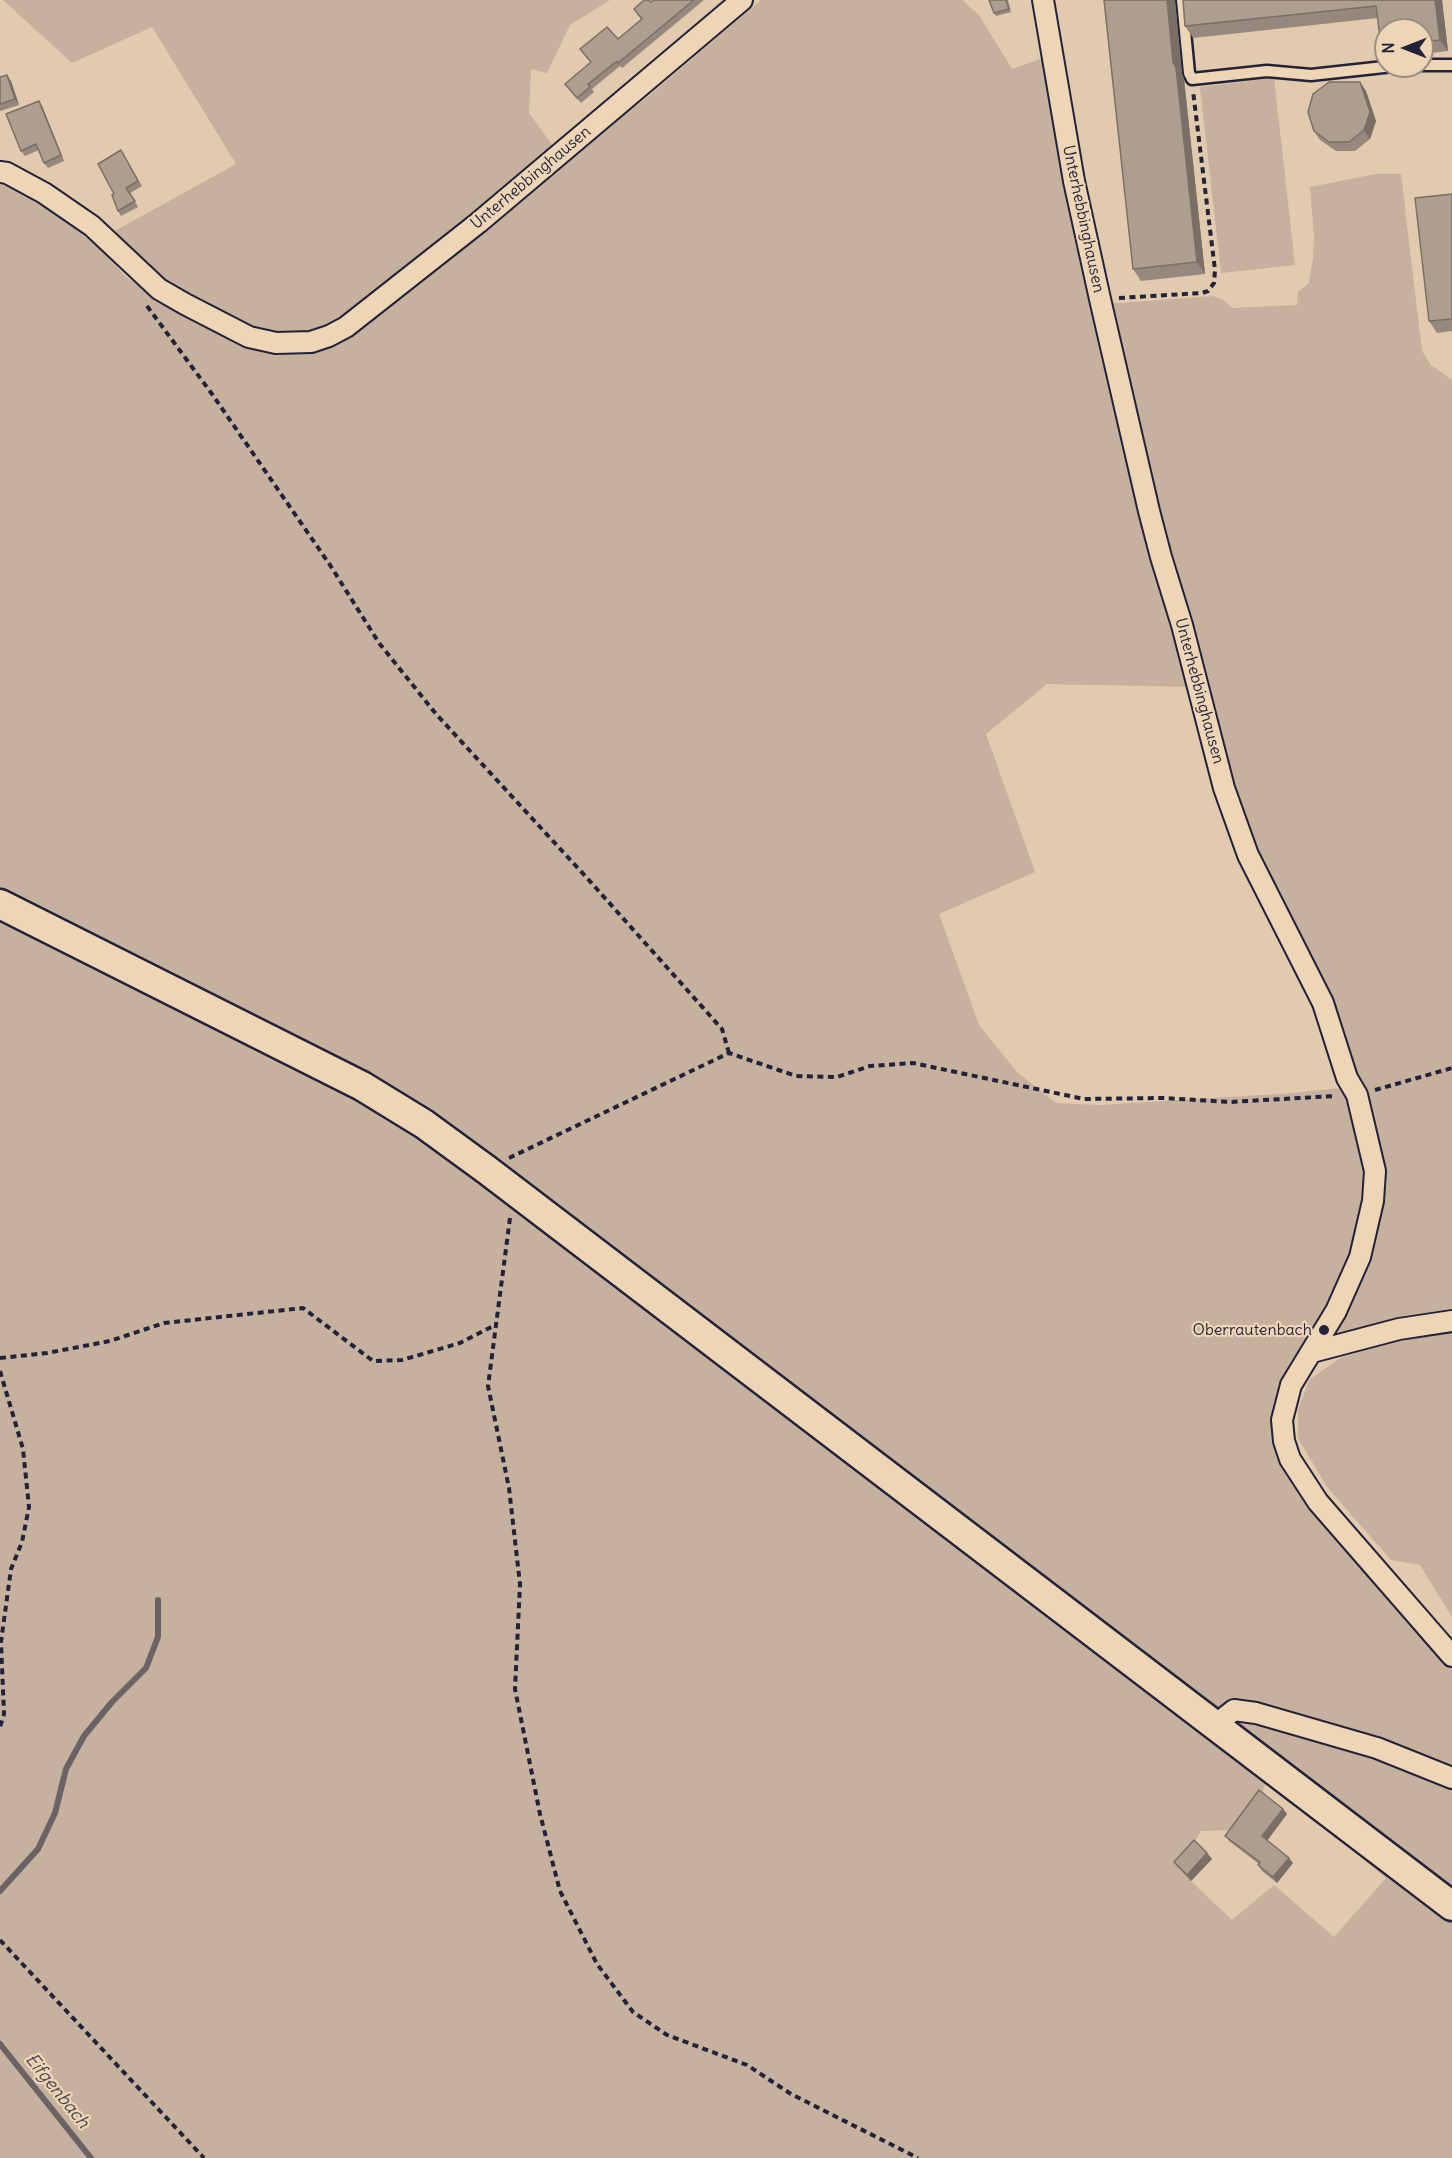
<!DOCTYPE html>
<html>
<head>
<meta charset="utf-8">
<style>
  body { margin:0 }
  #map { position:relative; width:1452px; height:2158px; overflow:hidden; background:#e1caae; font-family:Delius,sans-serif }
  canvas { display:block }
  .north { position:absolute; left:1374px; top:18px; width:60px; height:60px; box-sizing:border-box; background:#edd5b5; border:2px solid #9c8d84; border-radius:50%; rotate:270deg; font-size:16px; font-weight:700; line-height:24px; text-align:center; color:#22223b }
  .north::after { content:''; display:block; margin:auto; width:21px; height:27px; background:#22223b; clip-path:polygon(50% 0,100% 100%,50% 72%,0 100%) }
</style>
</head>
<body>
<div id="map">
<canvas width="1452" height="2158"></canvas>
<div class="north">N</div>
</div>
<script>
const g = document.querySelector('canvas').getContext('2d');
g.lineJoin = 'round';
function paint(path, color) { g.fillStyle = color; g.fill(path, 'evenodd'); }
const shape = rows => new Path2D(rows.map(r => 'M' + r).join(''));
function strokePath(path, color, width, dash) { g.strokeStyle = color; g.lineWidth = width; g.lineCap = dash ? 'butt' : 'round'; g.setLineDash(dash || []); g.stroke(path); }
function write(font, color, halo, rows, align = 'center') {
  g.font = font + ' Delius,sans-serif'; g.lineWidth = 4.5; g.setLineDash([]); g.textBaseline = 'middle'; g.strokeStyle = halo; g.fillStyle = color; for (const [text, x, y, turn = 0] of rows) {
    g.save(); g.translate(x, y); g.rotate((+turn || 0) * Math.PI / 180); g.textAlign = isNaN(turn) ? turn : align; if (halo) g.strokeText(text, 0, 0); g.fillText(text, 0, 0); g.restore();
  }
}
paint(shape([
  [3,0,610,0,570,25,547,73,531,69,529,113,556,150,322,334,262,333,167,285,111,233,236,164,152,27,72,63],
  [761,0,962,0,979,15,1012,69,1046,57,1171,574,1106,304,1213,296,1225,301,1232,308,1297,305,1298,292,1309,283,1313,258,1314,237,1310,187,1375,174,1401,174,1422,351,1431,365,1452,380,1452,1317,1333,1338,1330,1334,1354,1257,1309,1341,1293,1360,1280,1394,1276,1431,1452,1663,1452,1771,1224,1706,1267,1776,1263,1792,1232,1830,1201,1831,1177,1868,1232,1920,1274,1885,1334,1937,1386,1878,1312,1817,1311,1809,1452,1919,1452,2158,0,2158,0,184,40,200,100,249,126,277,200,324,233,340,318,349,650,95],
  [1047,684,1194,687,1245,863,1318,1004,1340,1088,1294,1093,1099,1105,1056,1103,1017,1072,979,1025,939,914,1035,872,986,734],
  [1274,78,1295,265,1221,273,1200,87],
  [1452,1333,1452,1617,1420,1565,1391,1560,1327,1487,1298,1438,1298,1410,1309,1380,1340,1358,1397,1341],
  [1239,1719,1300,1731,1452,1784,1452,1895,1236,1724]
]), '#c5b19d');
strokePath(shape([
  [0,1891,38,1849,55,1813,66,1769,84,1736,112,1702,146,1668,158,1637,158,1600],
  [0,2044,91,2158]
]), '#6b6266', 6);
const lane = shape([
  [1182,0,1189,73,1192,79,1267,71,1311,75,1393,66],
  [1422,65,1452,65]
]);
const street = shape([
  [1043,0,1074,181,1100,299,1149,511,1161,557,1182,625,1224,788,1248,855,1323,1003,1347,1078,1357,1095,1375,1171,1373,1201,1360,1257,1336,1311,1291,1385,1282,1420,1284,1441,1290,1459,1318,1502,1452,1656],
  [0,172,7,173,44,193,92,226,159,289,185,304,249,337,276,343,311,342,329,336,346,327,478,223,742,0],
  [1312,1352,1399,1329,1452,1321],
  [1215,1725,1234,1710,1256,1713,1377,1748,1452,1778]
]);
const secondary = shape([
  [0,904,362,1086,424,1124,487,1170,1452,1906]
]);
strokePath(lane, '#22223b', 15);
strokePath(street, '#22223b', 24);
strokePath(secondary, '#22223b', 33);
strokePath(shape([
  [1119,298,1202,293,1208,291,1214,283,1215,270,1193,91],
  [147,306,212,394,330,565,379,643,436,714,587,878,722,1029,729,1053],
  [1375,1090,1452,1068],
  [509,1158,729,1053,796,1076,837,1077,870,1066,913,1063,1084,1099,1163,1098,1230,1102,1335,1096],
  [510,1218,488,1386,509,1488,520,1584,515,1689,540,1814,560,1891,597,1964,633,2012,667,2035,747,2065,791,2094,918,2158],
  [0,1358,47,1353,110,1341,164,1323,303,1308,373,1361,402,1360,460,1343,495,1325],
  [0,1371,23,1449,29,1507,22,1542,11,1569,1,1642,4,1714,0,1727],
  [0,1940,204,2158]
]), '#22223b', 4, [6, 4.5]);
strokePath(lane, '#edd5b5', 10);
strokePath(street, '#edd5b5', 20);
strokePath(secondary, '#edd5b5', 28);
paint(shape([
  [654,0,704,0,622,68,620,66,592,89,594,92,581,103,565,84,591,62,580,49,618,39,641,19,634,9,651,2],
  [989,0,1008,0,1011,12,996,16,994,13],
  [1183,0,1442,0,1448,51,1422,54,1422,30,1386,30,1386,54,1381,46,1378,18,1193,38,1185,26],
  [1175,1,1182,74,1184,79,1205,274,1141,281,1133,269],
  [0,77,11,81,19,105,0,111],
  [1360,82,1366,91,1376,121,1370,139,1355,151,1336,151,1320,140,1314,131],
  [42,106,64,161,48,168,44,163,39,150,25,156,21,151],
  [121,150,142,186,130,193,138,207,121,216,118,211,114,194],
  [1452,194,1452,331,1437,333,1429,321],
  [1283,1809,1287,1814,1267,1841,1293,1863,1277,1883,1262,1871,1258,1865,1259,1864,1229,1841,1225,1836],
  [1207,1853,1212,1859,1191,1881,1178,1868,1174,1862]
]), '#96887c');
paint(shape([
  [1167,0,1175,0,1182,74,1184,79,1205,274,1197,262,1173,62],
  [1435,0,1442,0,1448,51,1440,40],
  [7,75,11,81,19,105,15,99],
  [1360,82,1366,91,1376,121,1370,139,1364,130],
  [39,101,42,106,64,161,61,155],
  [1283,1809,1287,1814,1266,1842,1262,1836],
  [1207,1853,1212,1859,1191,1881,1187,1875],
  [1289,1858,1293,1863,1277,1883,1273,1877]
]), '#7a6f65');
const building = shape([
  [644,0,649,0,651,2,654,0,694,0,618,63,617,61,588,84,590,87,577,98,565,84,591,62,580,49,607,27,618,39,642,19,634,9,644,0],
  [989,0,1006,0,1009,9,994,13,989,0],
  [1104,0,1167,0,1173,62,1176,68,1197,262,1133,269,1104,0],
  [1183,0,1435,0,1440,40,1422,42,1422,30,1386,30,1386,46,1381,46,1376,6,1185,26,1183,0],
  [7,75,15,99,0,104,0,77,7,75],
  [1329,82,1360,82,1370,112,1364,130,1349,142,1329,142,1314,131,1308,112,1313,94,1329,82],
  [39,101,61,155,44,163,36,144,21,151,6,114,39,101],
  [121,150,138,181,126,188,135,201,118,211,112,195,114,194,98,164,121,150],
  [1452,194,1452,319,1429,321,1415,198,1452,194],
  [1259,1790,1283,1809,1262,1836,1289,1858,1273,1877,1258,1865,1260,1862,1225,1836,1259,1790],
  [1194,1840,1207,1853,1187,1875,1174,1862,1194,1840]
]);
paint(building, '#ae9e90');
strokePath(building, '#7a6f65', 1.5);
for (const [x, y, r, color] of [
  [1324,1330,6,"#22223b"]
]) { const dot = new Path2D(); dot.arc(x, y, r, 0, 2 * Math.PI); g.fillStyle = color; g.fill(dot); strokePath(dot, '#edd5b5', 2); }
write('16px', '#22223b', '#edd5b5', [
  ["Unterhebbinghausen",531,178,-40],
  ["Unterhebbinghausen",1083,219,78],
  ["Unterhebbinghausen",1199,691,75]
]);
write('16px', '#22223b', '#edd5b5', [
  ["Oberrautenbach",1312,1330]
], 'right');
write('italic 18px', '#464251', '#edd5b5', [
  ["Eifgenbach",57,2091,51]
]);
</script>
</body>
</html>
